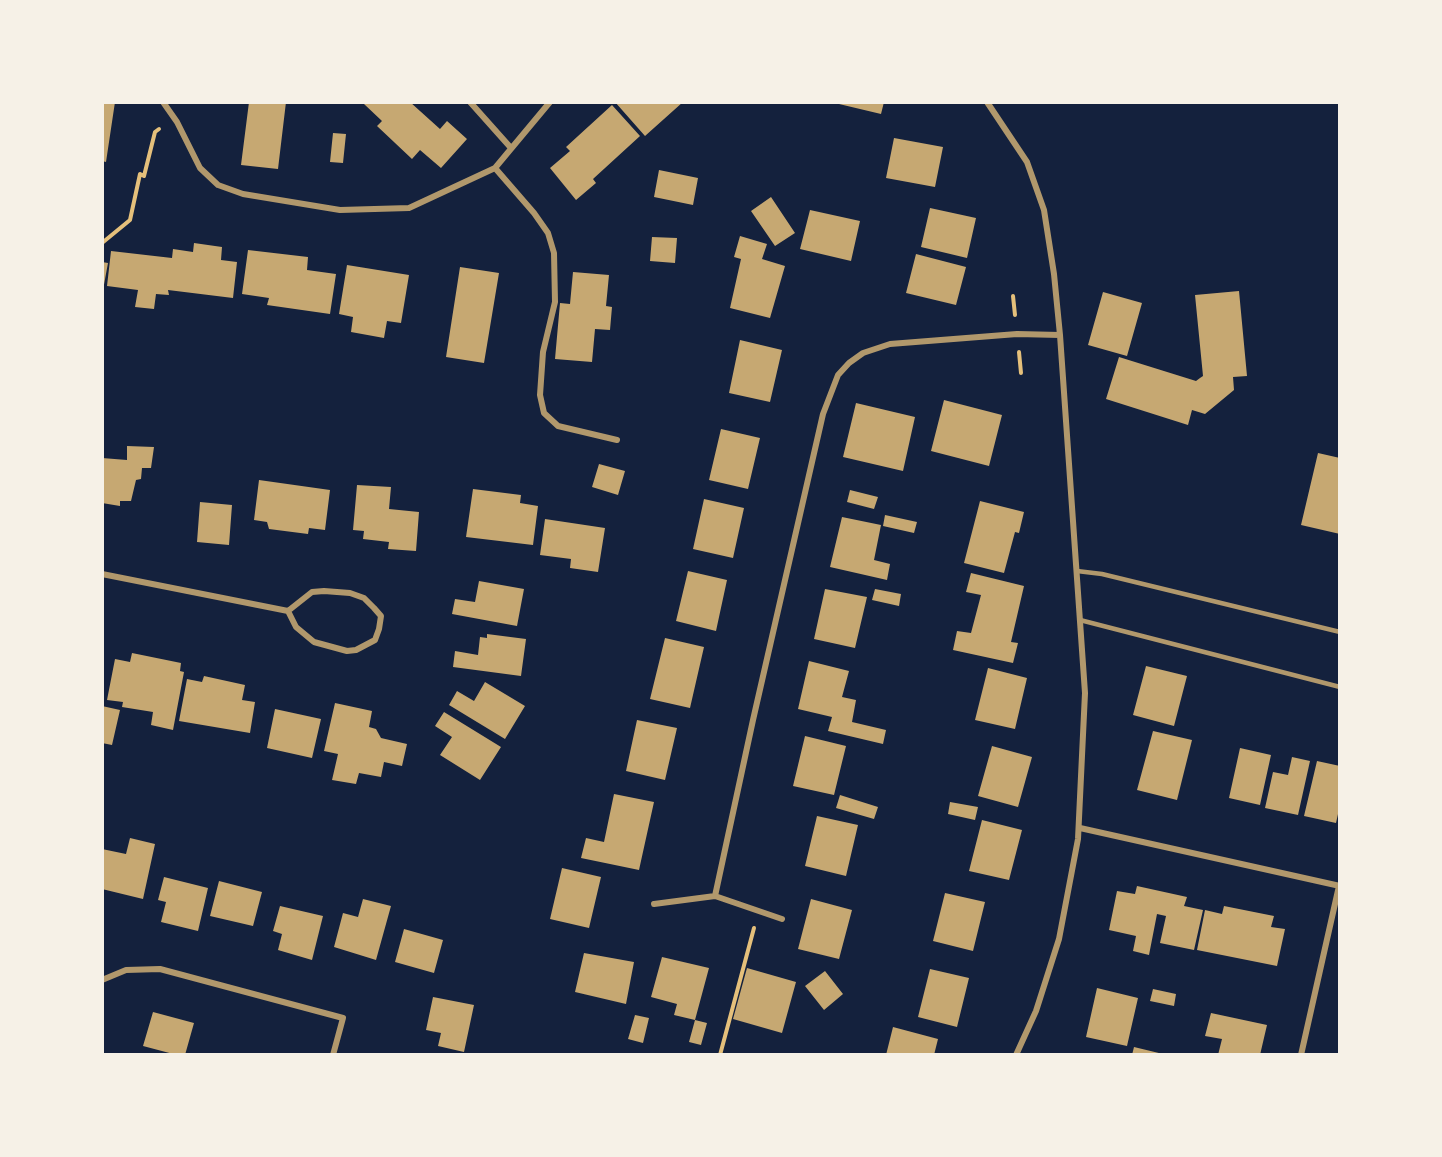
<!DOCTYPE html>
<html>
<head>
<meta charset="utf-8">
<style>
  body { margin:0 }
  #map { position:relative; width:1442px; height:1157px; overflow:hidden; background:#14213d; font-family:Manrope,sans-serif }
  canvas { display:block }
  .frame { position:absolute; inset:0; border:104px solid #f6f1e7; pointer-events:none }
</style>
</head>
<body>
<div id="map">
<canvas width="1442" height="1157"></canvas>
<div class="frame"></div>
</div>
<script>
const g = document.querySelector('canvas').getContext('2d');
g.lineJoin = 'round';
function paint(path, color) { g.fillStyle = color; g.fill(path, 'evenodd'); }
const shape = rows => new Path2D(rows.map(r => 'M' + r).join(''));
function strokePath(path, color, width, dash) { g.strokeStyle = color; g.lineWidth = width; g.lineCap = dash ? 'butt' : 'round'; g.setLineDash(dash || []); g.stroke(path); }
paint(shape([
  [102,102,115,102,106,162,102,161],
  [249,102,286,102,278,169,241,165],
  [368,102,410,102,440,129,447,121,467,139,441,168,420,150,412,159,377,126,382,121,364,104],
  [615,102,683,102,645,136],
  [840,102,884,102,881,114,839,104],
  [612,105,640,136,593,179,596,183,576,200,550,168,570,151,566,147],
  [333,133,346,134,343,163,330,162],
  [894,138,943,147,935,187,886,178],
  [659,170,698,178,693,205,654,197],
  [771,197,795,233,775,246,751,211],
  [930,208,976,218,967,258,921,247],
  [810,210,860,221,851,261,800,249],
  [740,236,767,244,762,259,785,266,770,318,730,308,741,259,734,257],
  [652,237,677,238,675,263,650,261],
  [194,243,222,247,221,260,237,262,233,298,168,290,169,295,156,294,154,309,135,307,138,290,107,286,111,251,172,258,173,249,193,252],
  [248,250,308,257,307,270,336,274,330,314,267,305,269,298,242,294],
  [916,254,966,267,956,305,906,293],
  [102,262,108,263,103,290,102,290],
  [347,265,409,275,401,323,387,321,384,338,351,332,353,317,339,314],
  [460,267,499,273,484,363,446,357],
  [573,272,609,275,606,306,612,307,610,330,595,329,592,362,555,359,560,303,570,304],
  [1239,291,1247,376,1233,377,1234,390,1205,414,1192,410,1188,425,1106,399,1119,357,1196,381,1200,378,1203,376,1195,295],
  [1103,292,1142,303,1127,356,1088,345],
  [740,340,782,350,770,402,729,393],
  [944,400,1002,415,989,466,931,451],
  [856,403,915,417,903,471,843,457],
  [721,429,760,438,748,489,709,480],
  [127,446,154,447,151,468,142,468,141,479,136,480,131,501,120,501,120,506,102,503,102,458,127,460],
  [1318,453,1340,458,1340,534,1301,525],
  [599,464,625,471,618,495,592,487],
  [259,480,330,490,325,530,309,528,308,534,269,529,267,522,254,520],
  [357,485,391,487,389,509,419,512,416,551,388,549,389,542,363,539,364,531,353,530],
  [473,489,521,495,520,503,538,506,533,545,466,537],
  [850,490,878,497,874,509,847,502],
  [704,499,744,508,733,558,693,549],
  [980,501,1024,512,1019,533,1015,532,1004,573,964,563],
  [200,502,232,505,229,545,197,542],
  [885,515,917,522,914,533,883,526],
  [842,517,881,525,874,560,890,564,887,580,830,567],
  [545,519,605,528,598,572,570,568,571,559,540,555],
  [688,571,727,580,716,631,676,621],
  [971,573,1024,586,1011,642,1018,643,1013,663,953,650,957,631,971,633,981,595,966,592],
  [479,581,524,589,517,626,452,614,455,599,475,602],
  [825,589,867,597,855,648,814,639],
  [875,589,901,594,899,606,872,600],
  [487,634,526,639,521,676,453,667,455,651,478,655,480,637,487,638],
  [665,638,704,647,690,708,650,699],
  [132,653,181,663,180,671,184,672,173,730,151,725,153,712,122,707,123,702,107,700,115,659,130,662],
  [809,661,849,671,842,697,856,700,852,722,886,730,883,744,828,731,832,717,798,709],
  [1146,666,1187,676,1174,726,1133,715],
  [988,668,1027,678,1015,729,975,720],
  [204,676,245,685,242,700,255,702,250,733,179,721,187,679,202,682],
  [485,682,525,706,505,739,449,705,457,691,474,701],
  [335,703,372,711,369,727,376,729,381,738,407,744,402,766,384,762,381,777,359,773,356,784,332,780,338,754,324,751],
  [102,706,120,710,112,745,102,743],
  [275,709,321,719,312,758,267,748],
  [444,712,501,747,480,780,440,755,452,737,435,726],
  [637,720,677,728,665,780,626,771],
  [1153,731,1192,740,1177,800,1137,790],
  [805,736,846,746,834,795,793,786],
  [992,746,1032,757,1018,807,978,796],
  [1240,748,1271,755,1260,805,1229,798],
  [1292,757,1310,761,1298,815,1265,808,1273,772,1288,775],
  [1317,761,1340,766,1340,805,1336,823,1304,816],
  [614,794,654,802,639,870,581,858,586,838,604,842],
  [840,795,878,807,874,819,836,808],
  [950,802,978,807,975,820,948,814],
  [817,816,858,825,846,876,805,866],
  [982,820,1022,830,1009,880,969,871],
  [130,838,155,844,143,899,102,889,102,849,126,854],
  [562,868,601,877,589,928,550,919],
  [164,877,208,888,198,931,161,922,166,902,158,900],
  [219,881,262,892,253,926,210,916],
  [1137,886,1187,897,1184,906,1203,910,1194,950,1160,943,1166,916,1157,914,1149,955,1133,951,1136,936,1109,930,1117,891,1135,894],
  [945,893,985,902,973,951,933,941],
  [363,899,391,906,376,960,334,947,343,913,358,917],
  [811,899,852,910,839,959,798,949],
  [280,906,323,916,312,960,278,950,282,934,273,931],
  [1224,906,1274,916,1271,927,1285,929,1277,966,1197,950,1205,910,1222,914],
  [404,929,443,940,434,973,395,962],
  [584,953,634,962,626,1004,575,992],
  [662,957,709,968,695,1020,707,1023,701,1045,689,1042,695,1020,674,1015,677,1004,651,997],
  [747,968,796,982,782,1033,733,1019],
  [930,969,969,978,957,1027,918,1017],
  [825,971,843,994,824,1010,805,986],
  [1097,988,1138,998,1127,1046,1086,1037],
  [1153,989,1176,994,1174,1006,1150,1001],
  [433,997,474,1005,464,1052,438,1046,441,1033,426,1030],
  [153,1012,194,1023,185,1055,177,1055,143,1046],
  [1211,1013,1267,1025,1260,1055,1218,1055,1222,1039,1205,1036],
  [635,1015,649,1018,643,1043,628,1039],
  [893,1027,938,1039,934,1055,886,1055],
  [1134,1047,1163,1054,1163,1055,1132,1055]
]), '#c6a872');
strokePath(shape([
  [102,243,130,220,140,174,144,176,155,132,159,129],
  [1013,296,1015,315],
  [1019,352,1021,373],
  [720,1055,754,928]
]), '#e5c07b', 4);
strokePath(shape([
  [1077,571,1102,574,1340,632],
  [1080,620,1340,687]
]), '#b1986c', 4.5);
strokePath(shape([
  [163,102,177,122,200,168,218,185,243,194,340,210,409,208,495,168,550,102],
  [470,102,511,148],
  [987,102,1027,162,1044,210,1054,274,1060,335,1085,693,1078,839,1059,939,1036,1011,1016,1055],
  [495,168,534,213,548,233,554,253,555,302,543,352,540,395,544,413,558,426,617,440],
  [102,574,288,611],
  [324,591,350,593,364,598,374,608,381,616,379,629,375,640,356,650,347,651,314,642,296,627,288,611,312,592,324,591],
  [1080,828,1340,886],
  [715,896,753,720,823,414,838,375,849,363,863,353,890,344,1017,334,1060,335],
  [654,904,715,896,782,919],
  [102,980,126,970,160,969,343,1018,333,1055],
  [1301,1055,1339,886]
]), '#b1986c', 6);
</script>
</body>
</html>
